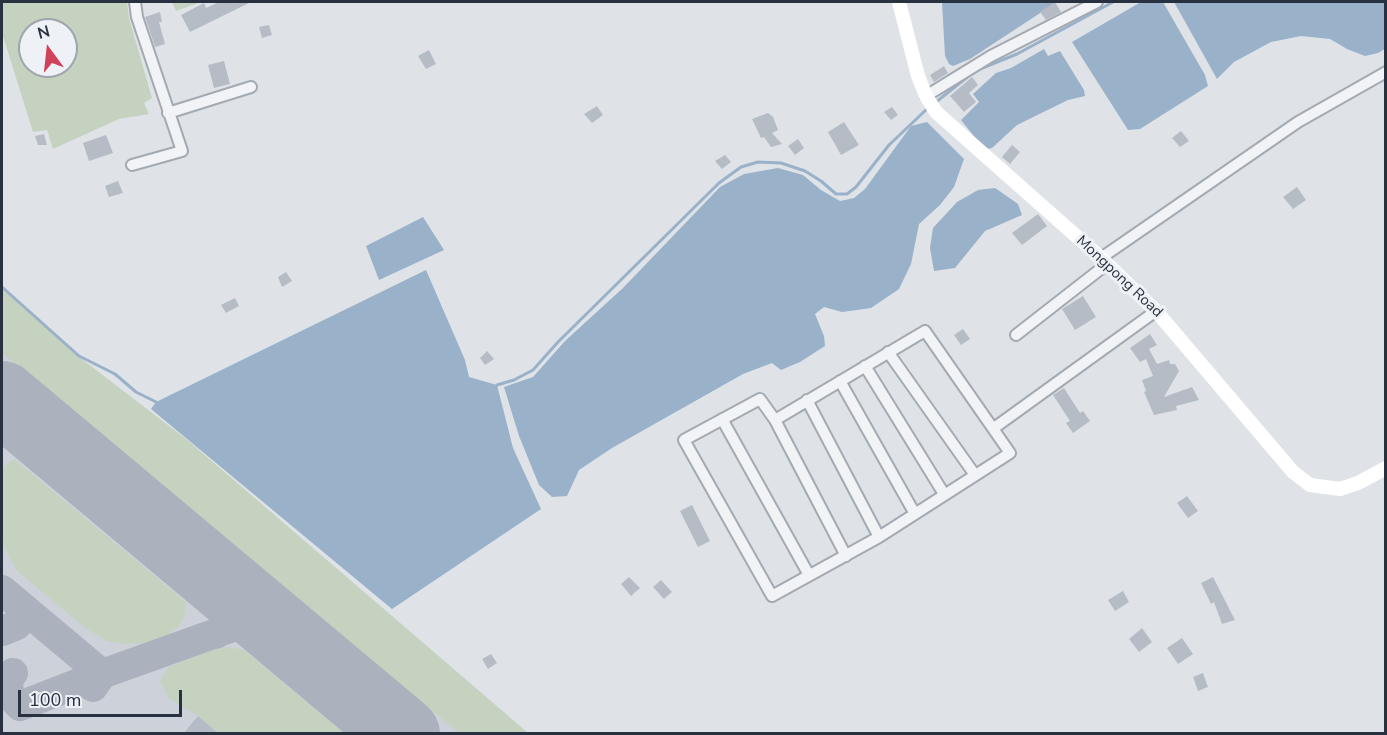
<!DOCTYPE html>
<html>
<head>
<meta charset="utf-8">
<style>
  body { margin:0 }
  #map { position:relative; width:1387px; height:735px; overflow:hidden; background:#dfe3e8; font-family:"Nunito Sans",sans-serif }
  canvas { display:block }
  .frame { position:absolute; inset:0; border:3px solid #28313f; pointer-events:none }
  .north { position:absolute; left:18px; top:18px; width:60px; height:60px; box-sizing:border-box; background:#eef1f6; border:2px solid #9fa4ad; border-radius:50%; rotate:345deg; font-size:16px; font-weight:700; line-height:24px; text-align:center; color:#28313f }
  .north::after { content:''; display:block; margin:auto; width:21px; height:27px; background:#cf425a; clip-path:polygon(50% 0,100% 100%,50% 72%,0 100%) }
  .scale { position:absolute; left:18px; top:690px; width:164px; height:27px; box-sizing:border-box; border:3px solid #28313f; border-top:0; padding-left:8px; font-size:18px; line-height:21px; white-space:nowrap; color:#28313f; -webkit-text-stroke:4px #eef1f6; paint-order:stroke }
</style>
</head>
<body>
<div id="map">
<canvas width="1387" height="735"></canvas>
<div class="frame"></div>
<div class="north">N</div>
<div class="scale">100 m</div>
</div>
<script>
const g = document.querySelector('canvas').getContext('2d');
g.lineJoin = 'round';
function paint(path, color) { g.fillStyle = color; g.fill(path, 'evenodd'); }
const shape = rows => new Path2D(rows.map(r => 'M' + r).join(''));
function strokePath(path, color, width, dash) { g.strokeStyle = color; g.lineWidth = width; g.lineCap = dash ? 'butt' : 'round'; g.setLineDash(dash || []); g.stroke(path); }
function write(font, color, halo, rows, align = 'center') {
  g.font = font + ' "Nunito Sans",sans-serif'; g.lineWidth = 6; g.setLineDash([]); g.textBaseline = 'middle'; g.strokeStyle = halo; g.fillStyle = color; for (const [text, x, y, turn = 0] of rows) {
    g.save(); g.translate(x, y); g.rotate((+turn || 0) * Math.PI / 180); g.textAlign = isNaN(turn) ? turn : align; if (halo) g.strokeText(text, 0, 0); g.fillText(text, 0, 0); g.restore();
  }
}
paint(shape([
  [2,288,75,354,186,439,528,733,2,733]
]), '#cdd2da');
paint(shape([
  [2,2,127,2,129,18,152,98,144,103,149,114,119,119,53,149,47,130,33,132,2,33],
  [30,30,66,30,66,66,30,66],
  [172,2,201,2,176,11],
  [2,288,75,354,186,439,528,733,459,733,2,353],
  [14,459,186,602,185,615,179,626,166,637,145,643,125,644,107,641,84,627,16,570,2,541,2,472,9,462],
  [228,647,244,650,344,733,219,733,198,716,168,698,160,680,169,667,209,651]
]), '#c5d2c0');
paint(shape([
  [942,2,1057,2,970,59,953,66,949,64,945,56],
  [1141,2,1163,2,1205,75,1208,86,1140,129,1128,130,1072,42],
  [1174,2,1385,2,1385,49,1378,53,1365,56,1347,49,1330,39,1301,36,1271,42,1234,62,1217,79],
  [1044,49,1048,56,1060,51,1084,90,1085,96,1068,100,1017,125,992,148,987,149,977,140,961,120,979,102,973,94,996,73,1011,68],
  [927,122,964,159,954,187,940,205,919,224,911,264,899,289,871,308,842,312,824,307,815,314,824,336,825,346,800,362,781,370,772,363,743,374,612,448,579,470,567,496,552,497,539,485,519,436,504,387,533,377,565,341,623,288,720,187,744,174,778,168,803,175,821,190,840,201,854,198,865,189,911,126],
  [995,188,1018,204,1022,215,985,231,955,268,934,271,930,248,933,228,957,202,978,190],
  [423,217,444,250,379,280,366,246],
  [426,270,465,360,469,377,497,385,513,448,541,509,392,609,151,409,156,402]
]), '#99b1c9');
strokePath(shape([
  [936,102,975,71,1017,54,1113,2],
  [2,287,79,356,115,374,136,392,156,402],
  [497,385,514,380,533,370,558,342,719,183,741,167,758,162,781,163,805,171,821,181,836,194,847,194,856,187,889,145,928,108]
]), '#99b1c9', 3);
strokePath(shape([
  [2,428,18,423,35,427],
  [2,590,102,674,93,687],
  [2,631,17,625,21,620,25,610],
  [216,634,225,625,231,608,230,599,223,583],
  [13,673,9,678,8,689,12,698,20,706,102,674,247,622,264,621,279,630]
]), '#acb2bd', 30);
strokePath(shape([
  [2,398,403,734]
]), '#acb2bd', 74);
paint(shape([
  [219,2,251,2,190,32,181,15,204,3,206,8],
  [1055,2,1061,12,1046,20,1040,12],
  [160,12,162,22,159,22,165,44,155,47,145,17],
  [269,25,272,35,262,38,259,27],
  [429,50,436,64,426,69,418,56],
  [224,61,230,84,214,88,208,65],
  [944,66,948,73,934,82,930,75],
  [972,77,978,85,969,93,976,102,964,112,950,96],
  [597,106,603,115,592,123,584,114],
  [892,107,898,115,891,120,884,112],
  [768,113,773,117,778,130,772,133,782,144,771,147,764,137,761,138,752,119],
  [844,122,859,145,841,155,828,132],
  [1181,131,1189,141,1180,147,1172,138],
  [44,134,47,145,38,145,35,136],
  [106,135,113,153,89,161,83,143],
  [798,139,804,148,795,155,788,146],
  [1012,145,1020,152,1010,164,1002,157],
  [725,155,731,162,722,169,715,161],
  [118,181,123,193,109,197,105,186],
  [1297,187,1306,200,1293,209,1283,197],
  [1038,214,1047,226,1022,245,1012,233],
  [286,272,292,281,282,287,278,277],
  [1083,296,1096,317,1075,330,1062,309],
  [235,298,239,306,226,313,221,305],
  [963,329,970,339,961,345,954,335],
  [1150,334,1157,345,1149,349,1157,364,1169,360,1170,364,1175,364,1179,371,1164,397,1192,387,1199,400,1176,406,1177,410,1154,415,1144,392,1146,391,1142,380,1153,376,1146,359,1140,362,1130,348],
  [487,351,494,359,485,365,480,358],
  [1064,388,1080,413,1083,411,1090,421,1073,433,1066,423,1070,421,1053,395],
  [1187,496,1198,511,1188,518,1177,503],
  [692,505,710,541,698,547,680,511],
  [629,577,640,588,631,596,621,584],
  [1213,577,1235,620,1222,624,1214,602,1211,604,1201,583],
  [661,580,672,592,664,599,653,587],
  [1123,591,1129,602,1115,611,1108,600],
  [1142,628,1152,642,1139,652,1129,639],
  [1182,638,1193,654,1178,664,1167,648],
  [491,654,497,663,488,669,482,659],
  [1203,673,1208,687,1198,691,1193,677],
  [198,716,219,734,183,734]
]), '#b6bcc5');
const minor = shape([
  [926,96,991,56,1097,2],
  [168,113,251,87],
  [132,165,182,151,137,17,135,2],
  [1101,258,1298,122,1386,72],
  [925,331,1010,453,879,537,772,596,684,440,760,399,775,420,925,331],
  [1016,335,1107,264],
  [888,352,975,475],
  [865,366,944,494],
  [840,381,915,514],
  [807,400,879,537],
  [722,419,809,575],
  [775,420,846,556],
  [994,428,1156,311]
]);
strokePath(minor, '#a4aab2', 14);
strokePath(minor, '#f1f3f6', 10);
strokePath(shape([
  [899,2,918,76,926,96,936,112,1101,258,1156,311,1293,472,1310,485,1340,489,1358,483,1386,468]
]), '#fff', 14);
write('15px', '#28313f', '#eef1f6', [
  ["Mongpong Road",1119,277,43]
]);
</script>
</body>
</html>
